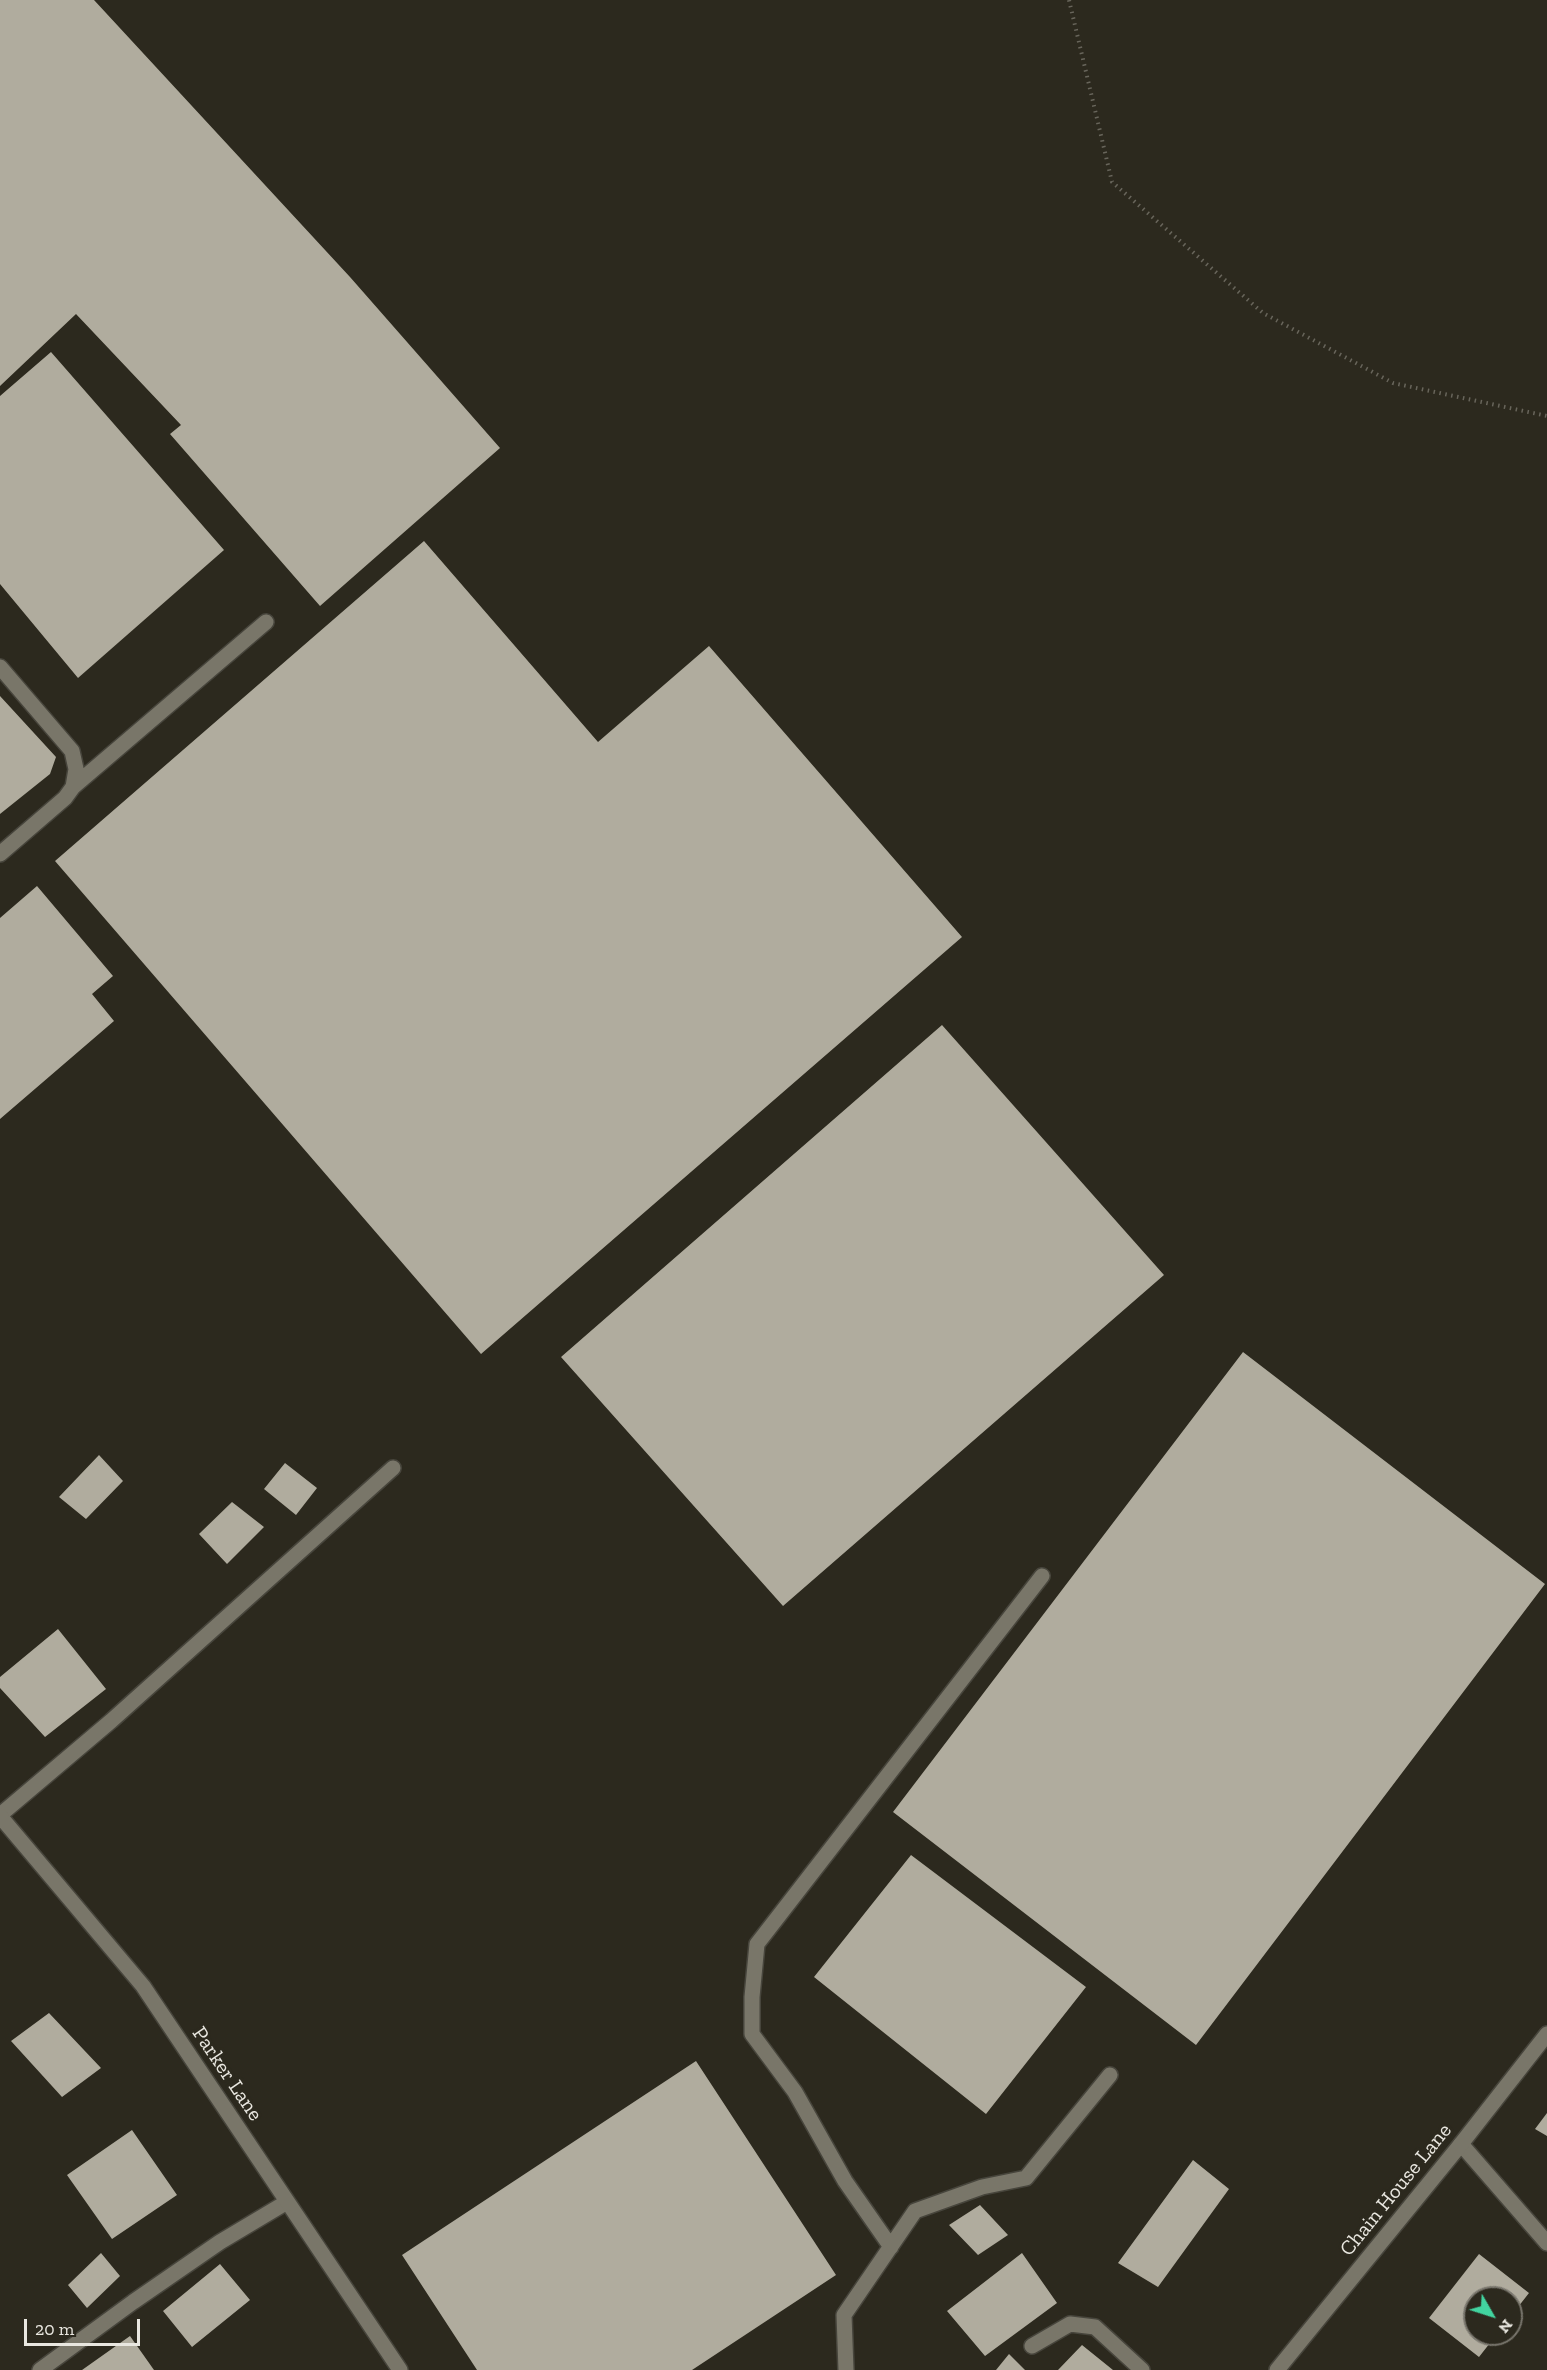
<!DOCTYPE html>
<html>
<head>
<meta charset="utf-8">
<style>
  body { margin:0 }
  #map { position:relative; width:1547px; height:2370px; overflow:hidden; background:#2c291e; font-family:"Zilla Slab",serif }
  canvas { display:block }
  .north { position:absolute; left:1463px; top:2286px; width:60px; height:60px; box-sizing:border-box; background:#2c291e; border:2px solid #78756c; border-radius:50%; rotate:129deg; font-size:16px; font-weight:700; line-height:24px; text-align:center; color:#e9e7e0 }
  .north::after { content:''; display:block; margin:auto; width:21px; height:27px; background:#42d4a0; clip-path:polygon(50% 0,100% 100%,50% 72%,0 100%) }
  .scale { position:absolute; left:24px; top:2319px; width:116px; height:27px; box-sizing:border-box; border:3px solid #e9e7e0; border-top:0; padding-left:8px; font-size:18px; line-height:21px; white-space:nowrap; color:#e9e7e0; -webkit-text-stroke:4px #2c291e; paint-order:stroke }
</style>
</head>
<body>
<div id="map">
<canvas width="1547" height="2370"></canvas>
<div class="north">N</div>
<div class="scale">20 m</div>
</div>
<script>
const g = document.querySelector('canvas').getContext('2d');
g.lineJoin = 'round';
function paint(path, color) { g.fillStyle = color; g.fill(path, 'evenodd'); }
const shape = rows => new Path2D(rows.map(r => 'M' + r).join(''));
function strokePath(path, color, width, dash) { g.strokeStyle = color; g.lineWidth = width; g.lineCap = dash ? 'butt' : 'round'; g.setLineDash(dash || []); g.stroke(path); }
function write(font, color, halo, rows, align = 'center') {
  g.font = font + ' "Zilla Slab",serif'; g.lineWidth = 6; g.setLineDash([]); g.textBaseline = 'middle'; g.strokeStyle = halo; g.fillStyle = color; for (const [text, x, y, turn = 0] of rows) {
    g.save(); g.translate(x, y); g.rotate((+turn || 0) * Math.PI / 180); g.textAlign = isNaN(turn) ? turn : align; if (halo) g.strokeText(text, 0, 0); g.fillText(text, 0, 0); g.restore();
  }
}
paint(shape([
  [0,0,94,0,350,277,500,448,320,606,170,434,181,425,76,314,0,386],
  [51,352,224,550,78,678,0,584,0,396],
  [424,541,598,742,709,646,962,937,481,1354,55,861],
  [0,696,56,757,50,774,0,814],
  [37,886,113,976,92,994,114,1021,0,1119,0,918],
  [942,1025,1164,1275,783,1606,561,1357],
  [1243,1352,1545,1584,1196,2045,893,1812],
  [99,1455,123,1481,86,1519,59,1497],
  [285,1463,317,1488,296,1515,264,1489],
  [232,1502,264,1527,227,1564,199,1534],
  [58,1629,106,1689,45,1737,0,1688,0,1677],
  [911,1855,1086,1987,986,2114,814,1977],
  [49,2013,101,2068,62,2097,11,2041],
  [696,2061,836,2275,692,2370,477,2370,402,2255],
  [1547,2113,1547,2136,1535,2129],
  [132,2130,177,2195,112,2239,67,2175],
  [1193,2160,1229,2189,1158,2287,1118,2263],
  [980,2205,1008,2235,978,2255,949,2225],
  [101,2253,120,2276,87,2308,68,2285],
  [1022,2253,1057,2303,985,2356,947,2311],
  [1479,2254,1529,2293,1511,2316,1511,2298,1475,2298,1475,2334,1497,2334,1479,2357,1429,2318],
  [220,2264,250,2300,192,2347,163,2311],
  [130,2336,154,2370,82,2370],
  [1082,2345,1113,2370,1058,2370],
  [1009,2354,1025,2370,996,2370]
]), '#b0ac9e');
const service = shape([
  [0,667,72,751,76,769,73,787,65,798,0,854],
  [73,787,266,622],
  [0,1815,111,1721,393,1468],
  [891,2247,845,2181,795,2092,752,2034,752,1997,757,1944,1042,1576],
  [1032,2346,1070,2324,1095,2327,1142,2370],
  [40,2370,133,2302,220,2242,287,2202],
  [846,2370,844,2315,915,2211,982,2187,1026,2178,1110,2075]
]);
const minor = shape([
  [0,1816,143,1986,400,2370],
  [1461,2144,1547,2243]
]);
const tertiary = shape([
  [1277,2370,1461,2144,1547,2034]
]);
strokePath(service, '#47453c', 18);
strokePath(minor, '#47453c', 18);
strokePath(tertiary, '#47453c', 18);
strokePath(shape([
  [1069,0,1112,182,1263,313,1393,383,1547,416]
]), '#68655b', 4, [1.5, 4.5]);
strokePath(service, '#797669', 15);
strokePath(minor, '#797669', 15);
strokePath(tertiary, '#797669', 15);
write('21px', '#e9e7e0', '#2c291e', [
  ["Parker Lane",227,2074,56],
  ["Chain House Lane",1396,2190,-51]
]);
</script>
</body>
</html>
